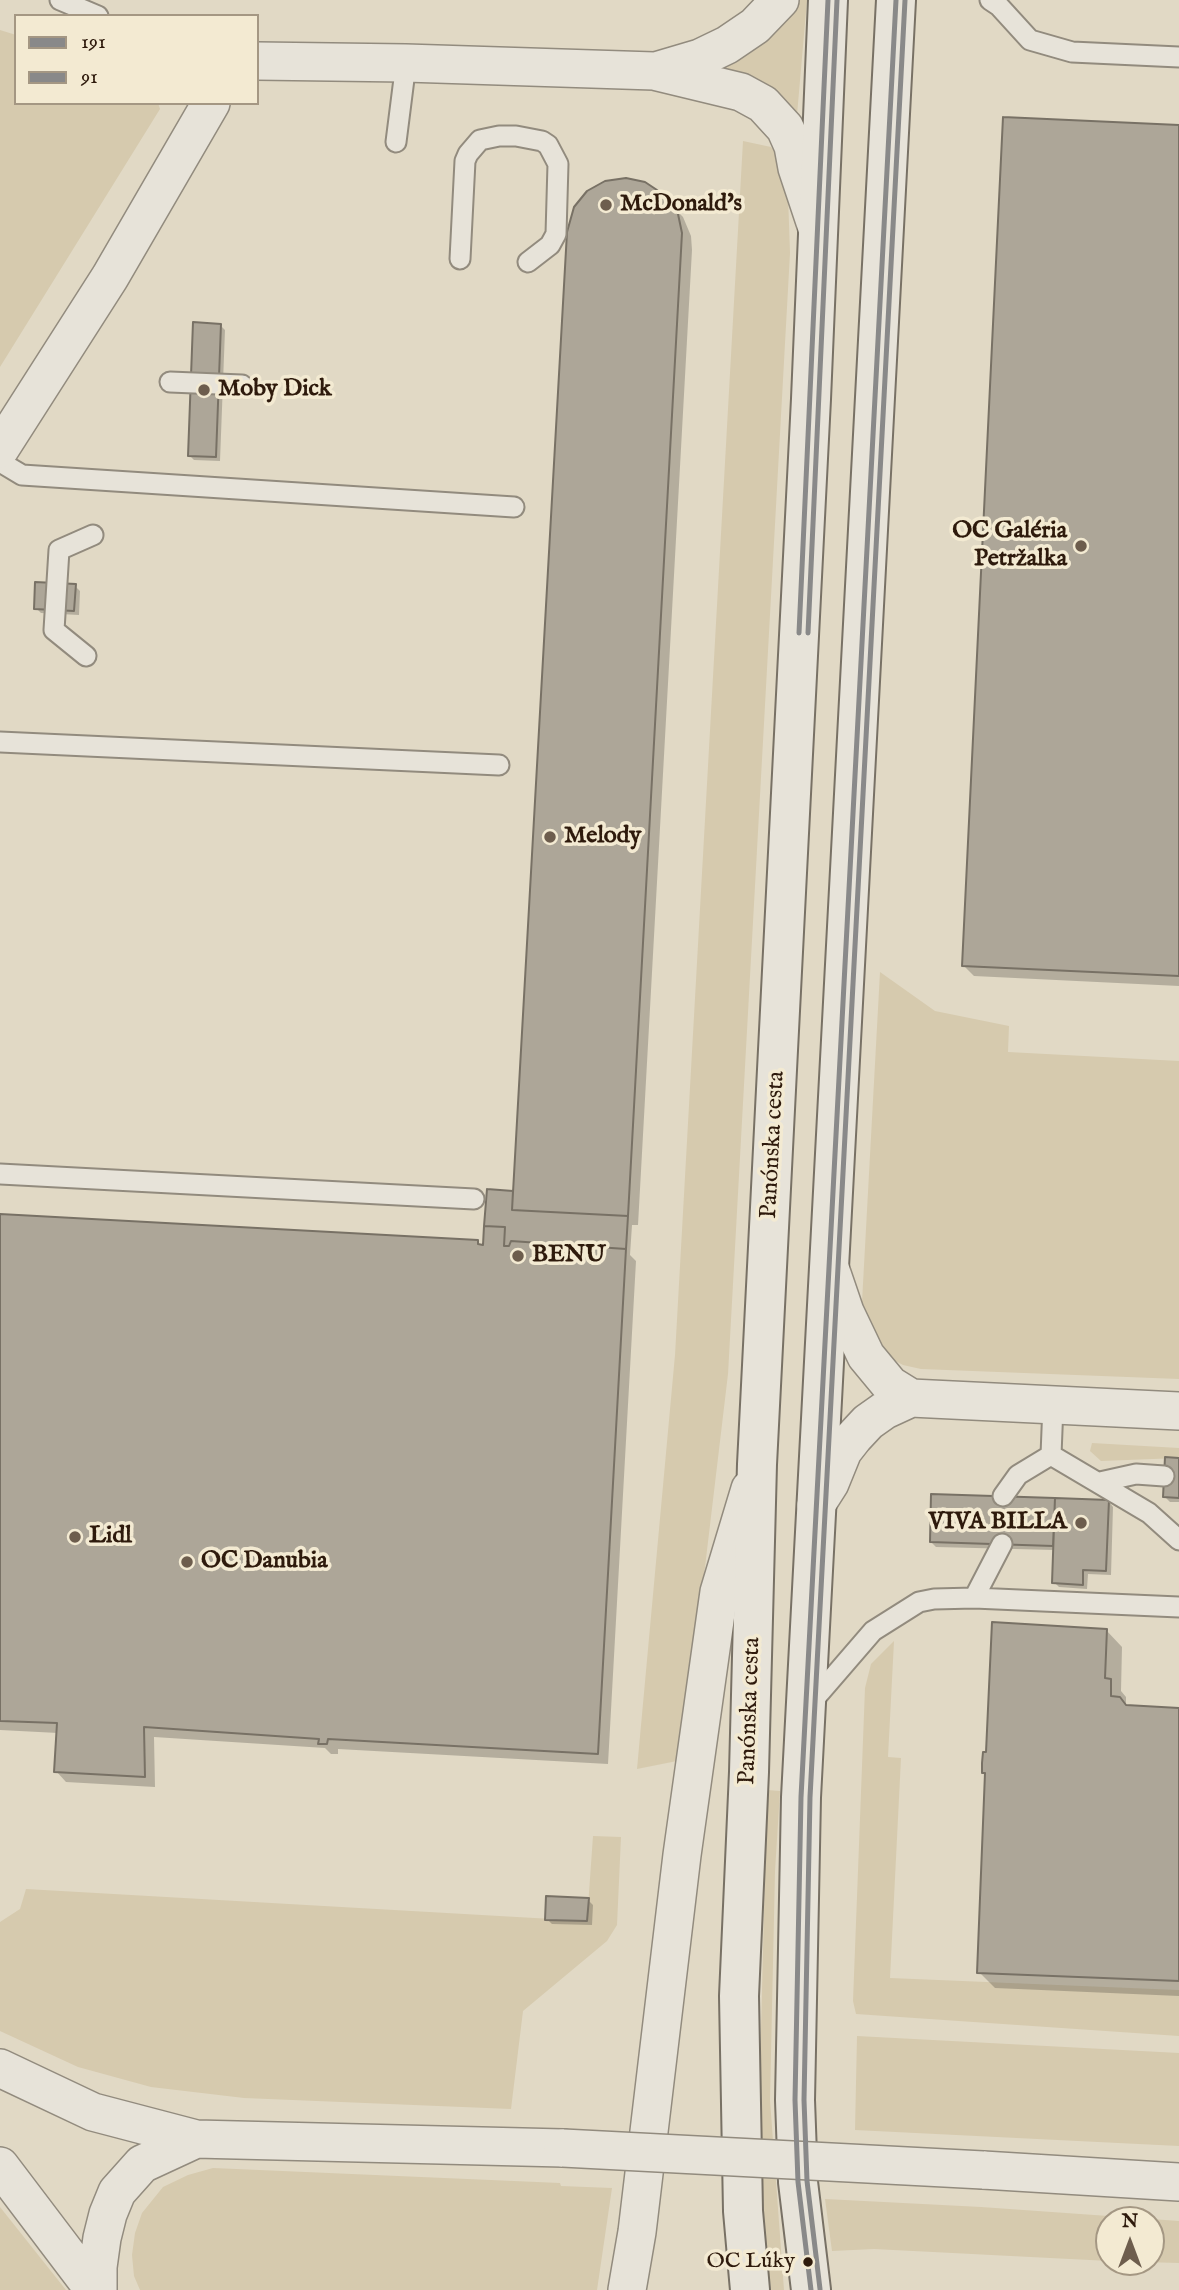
<!DOCTYPE html>
<html>
<head>
<meta charset="utf-8">
<style>
  body { margin:0 }
  #map { position:relative; width:1179px; height:2290px; overflow:hidden; background:#e1d9c5; font-family:"IM FELL English",serif }
  canvas { display:block }
  .legend { position:absolute; left:14px; top:14px; width:245px; height:91px; box-sizing:border-box; background:#f3ead2; border:2px solid #a49783; margin:0; padding:9px 12px; list-style:none; font-size:21px; color:#2e1a0c }
  .legend li { display:flex; align-items:center; gap:14px; height:35px }
  .legend b { width:35px; border:2px solid #a49783 }
  .north { position:absolute; left:1095px; top:2206px; width:70px; height:70px; box-sizing:border-box; background:#f3ead2; border:2px solid #a49783; border-radius:50%; rotate:0deg; font-size:19px; font-weight:700; line-height:28px; text-align:center; color:#2e1a0c }
  .north::after { content:''; display:block; margin:auto; width:24px; height:32px; background:#6d5d4d; clip-path:polygon(50% 0,100% 100%,50% 72%,0 100%) }
</style>
</head>
<body>
<div id="map">
<canvas width="1179" height="2290"></canvas>
<ul class="legend">
<li><b style="height:9px;background:#898989"></b>191</li>
<li><b style="height:9px;background:#898989"></b>91</li>
</ul>
<div class="north">N</div>
</div>
<script>
const g = document.querySelector('canvas').getContext('2d');
g.lineJoin = 'round';
function paint(path, color) { g.fillStyle = color; g.fill(path, 'evenodd'); }
const shape = rows => new Path2D(rows.map(r => 'M' + r).join(''));
function strokePath(path, color, width, dash) { g.strokeStyle = color; g.lineWidth = width; g.lineCap = dash ? 'butt' : 'round'; g.setLineDash(dash || []); g.stroke(path); }
function write(font, color, halo, rows, align = 'center') {
  g.font = font + ' "IM FELL English",serif'; g.lineWidth = 7; g.setLineDash([]); g.textBaseline = 'middle'; g.strokeStyle = halo; g.fillStyle = color; for (const [text, x, y, turn = 0] of rows) {
    g.save(); g.translate(x, y); g.rotate((+turn || 0) * Math.PI / 180); g.textAlign = isNaN(turn) ? turn : align; if (halo) g.strokeText(text, 0, 0); g.fillText(text, 0, 0); g.restore();
  }
}
paint(shape([
  [797,0,807,0,795,138,711,66],
  [0,30,16,35,16,103,158,103,160,109,0,367],
  [743,141,771,147,778,155,788,195,790,253,728,1374,682,1760,637,1769,675,1355],
  [880,972,935,1011,1009,1026,1008,1052,1179,1061,1179,1379,921,1369,903,1365,888,1357,864,1324,862,1302],
  [1092,1443,1179,1448,1179,1458,1101,1461,1090,1451],
  [894,1641,888,1757,901,1758,890,1978,1179,1990,1179,2036,856,2014,853,2001,865,1688,871,1664],
  [767,1790,780,1791,775,1871,770,2100,784,2290,771,2290,765,2242,759,2111],
  [593,1836,621,1837,617,1925,607,1941,523,2011,511,2109,244,2098,151,2087,78,2067,0,2031,0,1922,20,1909,26,1889,587,1921],
  [857,2036,1179,2053,1179,2146,855,2130],
  [213,2168,560,2183,561,2186,612,2188,597,2290,140,2290,134,2276,132,2255,135,2233,142,2213,163,2187,188,2175],
  [825,2199,981,2207,1179,2221,1179,2263,1144,2262,1151,2262,1151,2220,1109,2220,1109,2261,874,2249,832,2251],
  [0,2207,66,2290,0,2290]
]), '#d6caae');
paint(shape([
  [1179,127,1179,986,974,976,964,966],
  [655,189,683,217,691,236,692,250,638,1225,632,1225,630,1255,636,1261,608,1764,338,1749,338,1754,331,1754,325,1748,154,1737,155,1787,66,1782,56,1771,58,1733,0,1730,0,1215,477,1242,483,1247,512,1192,514,1195],
  [220,325,225,330,220,461,194,460,189,455],
  [75,586,80,591,79,615,41,613,36,608],
  [1179,1460,1179,1502,1170,1502,1165,1497],
  [933,1496,1109,1502,1113,1507,1111,1575,1088,1574,1087,1589,1059,1587,1054,1582,1054,1550,936,1547,931,1542],
  [1106,1630,1122,1647,1121,1691,1126,1697,1126,1706,1179,1710,1179,1996,995,1988,979,1972,987,1776,984,1773],
  [588,1900,593,1905,592,1925,552,1924,547,1919]
]), '#0003');
const building = shape([
  [1003,117,1179,125,1179,976,962,966,1003,117],
  [626,178,645,182,666,196,678,214,682,233,628,1216,512,1210,567,232,574,207,587,191,605,181,626,178],
  [193,322,221,324,216,457,188,456,193,322],
  [35,582,76,584,74,611,34,609,35,582],
  [487,1189,513,1191,512,1210,628,1216,626,1249,511,1241,509,1246,504,1246,505,1227,484,1226,487,1189],
  [0,1214,478,1240,478,1244,483,1245,484,1226,505,1227,504,1246,509,1246,511,1241,626,1249,598,1754,328,1739,327,1744,318,1744,319,1739,144,1727,145,1777,54,1772,57,1723,0,1721,0,1214],
  [1165,1457,1179,1458,1179,1498,1163,1497,1165,1457],
  [931,1494,1055,1498,1053,1546,930,1542,931,1494],
  [1055,1498,1109,1500,1106,1571,1083,1570,1083,1585,1052,1583,1055,1498],
  [992,1622,1107,1629,1105,1678,1111,1679,1111,1696,1120,1697,1126,1705,1179,1708,1179,1981,977,1973,985,1773,982,1773,982,1763,983,1752,986,1752,992,1622],
  [546,1896,589,1898,587,1921,545,1920,546,1896]
]);
paint(building, '#ada698');
strokePath(building, '#787165', 2);
const lane = shape([
  [60,0,98,16],
  [990,0,999,6,1030,40,1072,52,1179,57],
  [396,142,406,63],
  [460,259,465,161,468,154,480,140,499,136,516,136,542,141,548,145,558,164,556,234,550,245,528,262],
  [170,382,242,385],
  [0,462,22,475,514,507],
  [86,656,54,630,59,550,93,535],
  [0,742,499,765],
  [0,1174,474,1199],
  [1053,1405,1051,1455,1149,1513,1179,1540],
  [1100,1482,1136,1474,1164,1476],
  [1003,1496,1018,1475,1051,1455],
  [974,1598,1002,1544],
  [810,1704,873,1631,919,1602,934,1599,974,1598,1179,1607]
]);
const street = shape([
  [257,61,406,63,654,71,741,92,763,104,785,128,793,146,797,168,817,228],
  [656,71,700,58,727,45,755,26,780,0],
  [0,449,110,277,211,103],
  [830,1268,845,1312,866,1356,890,1385,911,1398],
  [816,1505,830,1483,843,1451,854,1437,868,1422,885,1410,911,1398,1179,1411],
  [0,2068,93,2112,196,2139,563,2148],
  [0,2166,94,2290],
  [983,2170,1179,2182],
  [98,2290,98,2267,102,2238,108,2214,117,2192,142,2164,196,2139],
  [627,2290,637,2232,682,1855,719,1592,750,1489]
]);
const secondary = shape([
  [750,2290,743,2211,739,1996,749,1772,757,1464,811,399,828,0],
  [811,2290,798,2182,795,2100,801,1797,896,0]
]);
strokePath(lane, '#928b7e', 23);
strokePath(street, '#928b7e', 40);
strokePath(secondary, '#787165', 42);
strokePath(lane, '#e7e3d9', 19);
strokePath(street, '#e7e3d9', 37);
strokePath(secondary, '#e7e3d9', 38);
const streetBridge = shape([
  [563,2148,983,2170]
]);
strokePath(streetBridge, '#928b7e', 40, []);
strokePath(streetBridge, '#e7e3d9', 37);
strokePath(shape([
  [799,633,828,0],
  [811,2290,798,2182,795,2100,801,1797,896,0]
]), '#898989', 5);
strokePath(shape([
  [808,633,837,0],
  [820,2289,807,2181,804,2100,810,1797,905,0]
]), '#898989', 5);
for (const [x, y, r, color] of [
  [606,205,7,"#6d5d4d"],
  [204,390,7,"#6d5d4d"],
  [1081,546,7,"#6d5d4d"],
  [550,837,7,"#6d5d4d"],
  [518,1256,7,"#6d5d4d"],
  [1081,1523,7,"#6d5d4d"],
  [75,1537,7,"#6d5d4d"],
  [187,1562,7,"#6d5d4d"],
  [808,2262,6,"#2e1a0c"]
]) { const dot = new Path2D(); dot.arc(x, y, r, 0, 2 * Math.PI); g.fillStyle = color; g.fill(dot); strokePath(dot, '#f3ead2', 2.5); }
write('22px', '#2e1a0c', '#f3ead2', [
  ["OC Lúky",795,2262]
], 'right');
write('bold 24px', '#2e1a0c', '#f3ead2', [
  ["McDonald's",620,205],
  ["Moby Dick",218,390],
  ["OC Galéria",1067,532,"right"],
  ["Petržalka",1067,560,"right"],
  ["Melody",564,837],
  ["BENU",532,1256],
  ["VIVA BILLA",1067,1523,"right"],
  ["Lidl",89,1537],
  ["OC Danubia",201,1562]
], 'left');
write('24px', '#2e1a0c', '#f3ead2', [
  ["Panónska cesta",774,1145,-87],
  ["Panónska cesta",751,1711,-88]
]);
</script>
</body>
</html>
